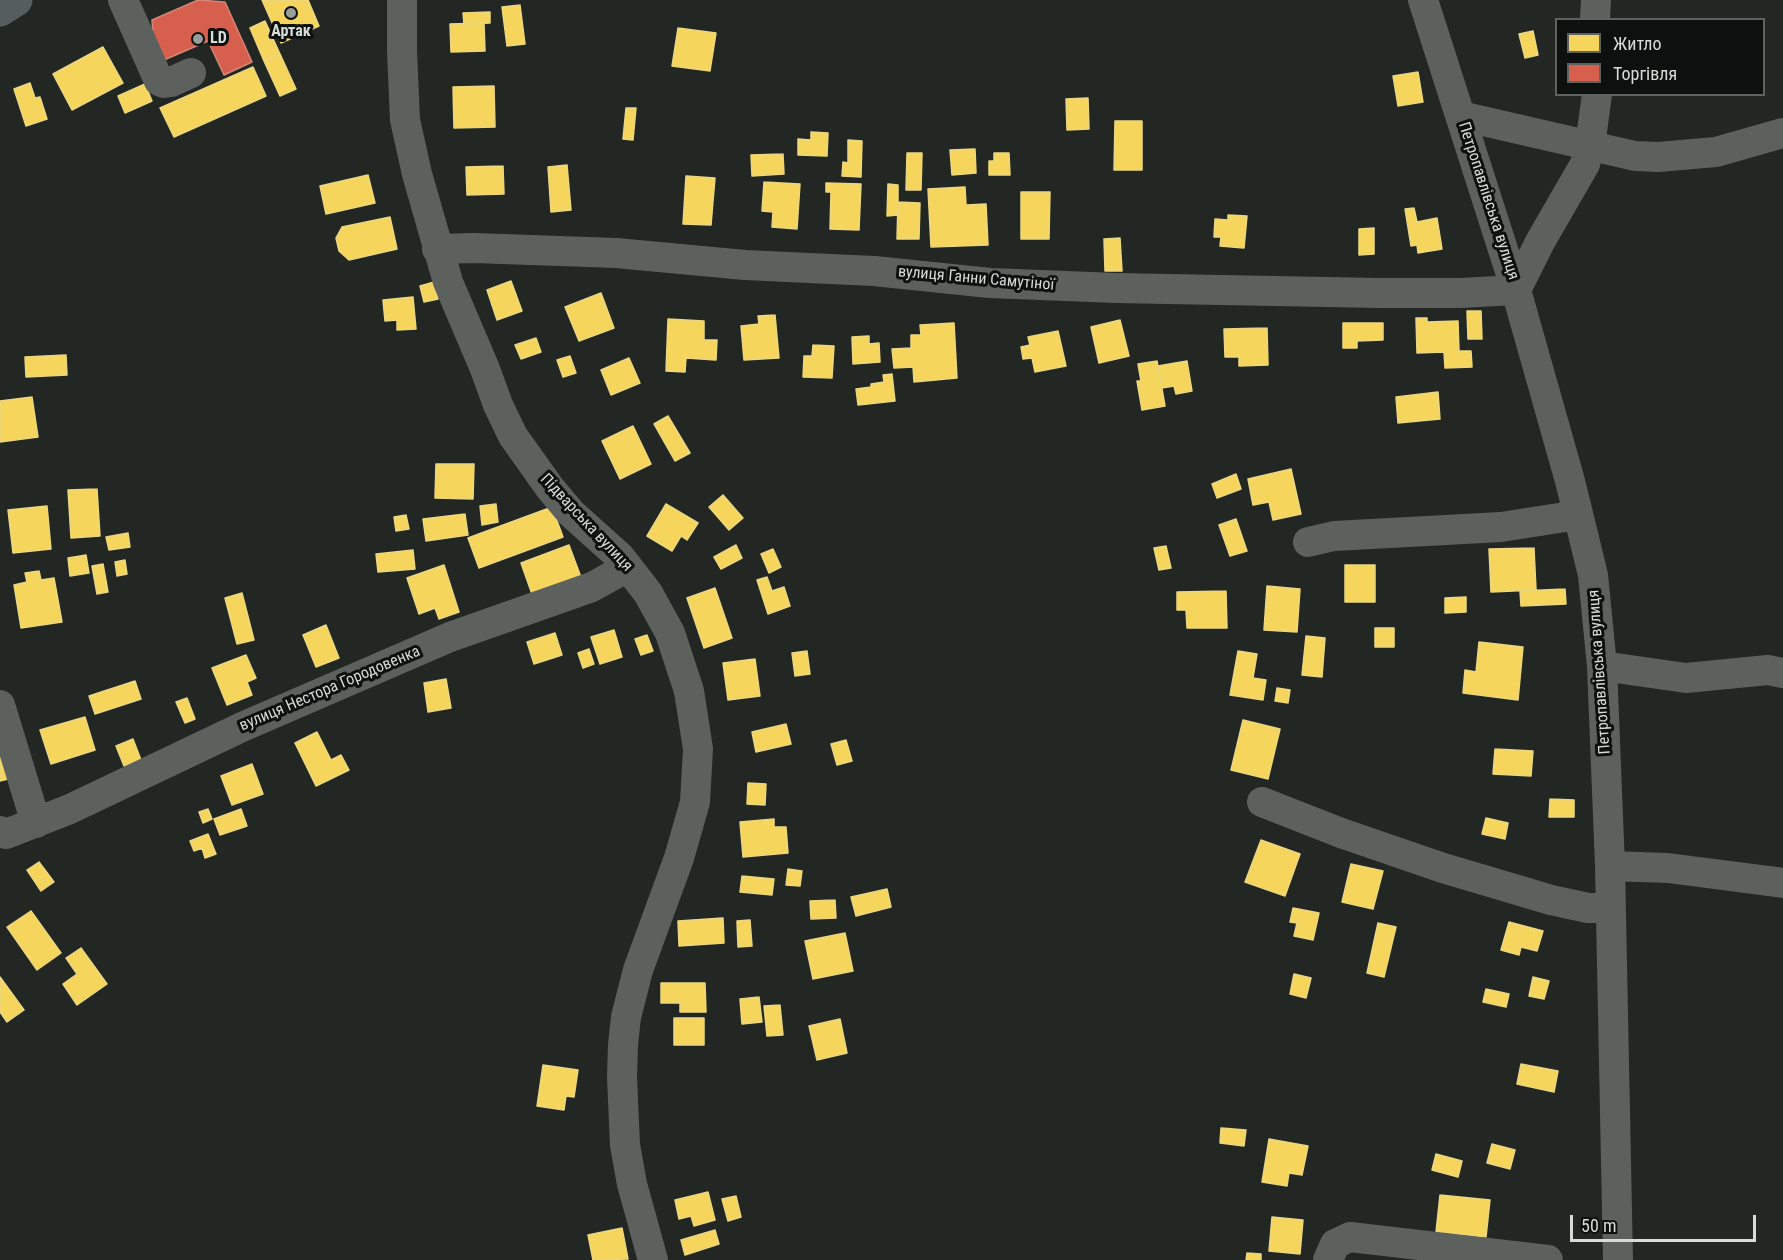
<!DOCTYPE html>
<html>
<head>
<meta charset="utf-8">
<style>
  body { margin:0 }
  #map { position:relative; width:1783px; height:1260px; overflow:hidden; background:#222724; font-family:"Roboto Condensed",sans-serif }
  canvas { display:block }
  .legend { position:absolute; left:1555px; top:18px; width:210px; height:78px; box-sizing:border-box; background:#0c100e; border:2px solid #5d625f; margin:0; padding:8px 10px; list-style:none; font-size:18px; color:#d6dcd8 }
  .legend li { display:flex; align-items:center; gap:12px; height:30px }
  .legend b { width:30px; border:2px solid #5d625f }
  .scale { position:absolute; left:1570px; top:1215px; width:186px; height:27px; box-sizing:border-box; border:3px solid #d6dcd8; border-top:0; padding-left:8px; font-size:18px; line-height:21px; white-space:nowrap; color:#d6dcd8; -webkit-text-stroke:4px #0c100e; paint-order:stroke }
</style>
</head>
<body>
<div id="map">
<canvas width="1783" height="1260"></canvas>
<ul class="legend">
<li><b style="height:16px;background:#f6d55c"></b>Житло</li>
<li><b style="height:16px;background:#d6604d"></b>Торгівля</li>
</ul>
<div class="scale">50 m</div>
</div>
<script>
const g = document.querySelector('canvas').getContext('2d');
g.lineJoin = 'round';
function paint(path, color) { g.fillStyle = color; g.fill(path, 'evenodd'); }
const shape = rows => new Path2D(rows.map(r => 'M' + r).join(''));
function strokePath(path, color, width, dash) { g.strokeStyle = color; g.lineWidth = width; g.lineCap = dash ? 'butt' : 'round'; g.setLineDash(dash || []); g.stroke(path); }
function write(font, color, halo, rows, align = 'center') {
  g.font = font + ' "Roboto Condensed",sans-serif'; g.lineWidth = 6; g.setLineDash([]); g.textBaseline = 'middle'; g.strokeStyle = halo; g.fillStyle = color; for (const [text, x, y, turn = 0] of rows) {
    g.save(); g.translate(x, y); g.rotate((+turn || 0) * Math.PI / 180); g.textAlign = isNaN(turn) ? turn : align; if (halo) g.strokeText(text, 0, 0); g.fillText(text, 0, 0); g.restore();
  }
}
const homes = shape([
  [262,0,308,0,319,26,281,43,262,0],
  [520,5,525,44,507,46,502,7,520,5],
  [490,12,490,23,464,24,463,13,490,12],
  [265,21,280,54,264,61,250,28,265,21],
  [484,23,485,51,451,52,450,24,484,23],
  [678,28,716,33,710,71,672,66,678,28],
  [1533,31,1538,55,1525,58,1519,34,1533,31],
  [103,47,123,83,72,110,53,74,103,47],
  [280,54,296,89,280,96,264,61,280,54],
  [253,67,266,96,174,137,160,108,253,67],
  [1418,72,1423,102,1398,106,1393,76,1418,72],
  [30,83,35,98,40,97,47,119,26,126,14,89,30,83],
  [145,84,152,101,125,113,118,96,145,84],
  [494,86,495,127,454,128,453,87,494,86],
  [1088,98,1089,129,1067,130,1066,99,1088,98],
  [626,108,636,108,633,140,623,139,626,108],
  [1115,121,1142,121,1142,170,1114,170,1115,121],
  [811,132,828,133,827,156,798,155,798,139,811,140,811,132],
  [848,140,862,141,861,177,842,176,843,162,848,163,848,140],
  [975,149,976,173,952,175,950,150,975,149],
  [907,153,922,153,921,190,906,190,907,153],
  [994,153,1009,153,1010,175,989,175,989,161,994,161,994,153],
  [783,154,784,174,752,176,751,155,783,154],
  [567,165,571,210,551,212,548,167,567,165],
  [503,166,504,194,467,195,466,167,503,166],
  [368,175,375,203,326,214,320,186,368,175],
  [686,176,715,178,711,225,683,224,686,176],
  [764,182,800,184,797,229,772,227,773,212,762,211,764,182],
  [826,183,861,184,859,230,830,229,831,192,826,192,826,183],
  [888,184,898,185,898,215,887,216,888,184],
  [965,187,966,205,986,204,988,245,931,247,928,189,965,187],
  [1021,192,1050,192,1049,239,1021,239,1021,192],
  [898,202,920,203,919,239,897,239,898,202],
  [1414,208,1417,222,1437,218,1442,249,1418,253,1417,245,1411,246,1405,209,1414,208],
  [1228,215,1247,216,1244,248,1220,246,1221,237,1214,237,1215,219,1228,220,1228,215],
  [390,217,397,249,349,260,339,251,336,238,342,227,390,217],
  [1374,228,1374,254,1359,255,1359,229,1374,228],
  [1120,238,1122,271,1105,271,1104,239,1120,238],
  [511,281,522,311,497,320,487,290,511,281],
  [434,282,438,299,424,302,420,286,434,282],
  [601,293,614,328,579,341,565,307,601,293],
  [413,297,416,329,397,330,397,320,385,321,383,300,413,297],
  [1467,311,1481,311,1482,339,1468,339,1467,311],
  [775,315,779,358,744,360,741,326,759,324,758,316,775,315],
  [1416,318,1427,318,1427,322,1458,321,1459,351,1471,351,1472,367,1445,368,1444,352,1417,353,1416,318],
  [668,319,704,321,704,340,717,340,716,360,686,358,685,372,666,371,668,319],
  [1120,320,1129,356,1099,363,1091,327,1120,320],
  [954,323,957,378,914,382,913,367,894,368,892,349,911,348,911,335,921,335,920,325,954,323],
  [1343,323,1383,323,1383,340,1357,341,1357,348,1343,348,1343,323],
  [1267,328,1268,365,1239,366,1239,357,1225,357,1224,329,1267,328],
  [1058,331,1066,366,1035,372,1032,358,1023,359,1021,347,1030,345,1028,337,1058,331],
  [869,336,869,344,879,343,880,362,853,364,852,337,869,336],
  [536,338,541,352,521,359,515,345,536,338],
  [813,345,834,346,832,378,803,377,804,356,812,356,813,345],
  [66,355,67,375,26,377,25,357,66,355],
  [570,356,576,373,563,377,557,360,570,356],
  [629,358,640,383,611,395,601,370,629,358],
  [1157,361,1165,406,1142,410,1137,381,1141,381,1138,364,1157,361],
  [1187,361,1192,391,1176,394,1174,386,1162,388,1158,366,1187,361],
  [892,374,895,401,858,405,856,389,871,387,871,384,884,382,883,375,892,374],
  [1438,392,1440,419,1398,423,1396,397,1438,392],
  [32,397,38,437,0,442,0,401,32,397],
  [668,416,690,453,675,461,654,424,668,416],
  [633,426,651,464,620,479,602,441,633,426],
  [436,464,474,464,473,499,435,498,436,464],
  [1291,469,1301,514,1273,520,1269,502,1253,505,1248,479,1291,469],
  [1236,474,1241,489,1217,498,1212,484,1236,474],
  [97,489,100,536,71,538,68,490,97,489],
  [723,495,743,518,729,530,709,507,723,495],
  [496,504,498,522,482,525,480,506,496,504],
  [666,504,698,523,687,540,681,536,672,551,647,536,666,504],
  [47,506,51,549,13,553,8,510,47,506],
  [552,507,563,537,479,568,468,538,552,507],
  [465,514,468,535,426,541,423,519,465,514],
  [406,515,409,529,396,531,394,517,406,515],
  [1236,519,1247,551,1230,556,1219,525,1236,519],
  [128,533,130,547,109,550,106,537,128,533],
  [569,545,582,580,533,597,521,563,569,545],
  [736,545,742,558,721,569,714,557,736,545],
  [1166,546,1171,568,1159,570,1154,548,1166,546],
  [1534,548,1536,590,1491,592,1489,549,1534,548],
  [773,549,781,567,769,573,761,554,773,549],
  [413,550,415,569,378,572,376,554,413,550],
  [86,555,89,573,70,576,68,558,86,555],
  [125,560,127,574,117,576,115,562,125,560],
  [103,564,108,592,97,594,92,566,103,564],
  [444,565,459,612,439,619,435,608,419,614,407,578,444,565],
  [1345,565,1375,565,1375,602,1345,602,1345,565],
  [39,571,41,580,54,578,62,622,21,628,14,585,27,582,25,573,39,571],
  [767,577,772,591,784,587,790,606,768,614,757,580,767,577],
  [1267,586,1300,589,1297,632,1264,630,1267,586],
  [715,588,732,638,704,648,687,598,715,588],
  [1565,589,1566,604,1521,606,1520,591,1565,589],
  [1226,591,1227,628,1187,628,1186,610,1177,610,1177,592,1226,591],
  [242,593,254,640,237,644,225,598,242,593],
  [1466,597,1466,612,1445,613,1445,598,1466,597],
  [326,625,339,658,316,667,303,635,326,625],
  [1375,628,1394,628,1394,647,1375,647,1375,628],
  [614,630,622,657,600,664,591,637,614,630],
  [555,633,562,655,534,664,527,642,555,633],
  [647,635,653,651,641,655,635,639,647,635],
  [1306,636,1325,638,1322,677,1302,675,1306,636],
  [1479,642,1523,647,1518,700,1463,693,1465,670,1476,672,1479,642],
  [589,649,594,664,583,668,578,653,589,649],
  [807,651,810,674,795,676,792,653,807,651],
  [1238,651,1257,654,1253,678,1266,680,1263,700,1230,695,1238,651],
  [246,655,256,678,247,682,252,695,227,705,212,668,246,655],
  [755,659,760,696,728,700,723,663,755,659],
  [446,679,451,708,428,712,424,683,446,679],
  [135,681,141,699,95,714,89,696,135,681],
  [1277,688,1290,690,1288,703,1275,701,1277,688],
  [187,698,195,719,185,723,176,702,187,698],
  [85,717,95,750,51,764,40,730,85,717],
  [1243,720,1280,729,1268,779,1231,770,1243,720],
  [786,724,791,744,756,752,752,732,786,724],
  [317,732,331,760,341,755,349,770,316,786,295,743,317,732],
  [133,739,141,760,124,766,116,746,133,739],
  [846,740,852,761,837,765,831,744,846,740],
  [0,749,8,779,0,781,0,749],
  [1495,749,1533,751,1531,776,1493,774,1495,749],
  [252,764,263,794,232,805,221,776,252,764],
  [748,783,766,784,765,805,747,804,748,783],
  [1550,799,1574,800,1574,817,1549,817,1550,799],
  [208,809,212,819,203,823,199,812,208,809],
  [241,809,247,826,220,835,214,819,241,809],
  [1486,818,1508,823,1505,839,1482,834,1486,818],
  [774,819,774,827,786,827,788,853,743,857,740,822,774,819],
  [208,834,216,854,205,858,202,848,194,851,190,841,208,834],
  [1261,840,1300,854,1285,896,1245,882,1261,840],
  [39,862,54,882,41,891,27,870,39,862],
  [1351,864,1383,871,1373,909,1342,902,1351,864],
  [788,869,802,871,800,886,786,885,788,869],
  [742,876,774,879,772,895,740,892,742,876],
  [887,889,891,907,856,916,851,897,887,889],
  [835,900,836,918,811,919,810,901,835,900],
  [1293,908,1319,913,1313,940,1294,936,1297,923,1290,922,1293,908],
  [31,911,61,953,37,970,7,927,31,911],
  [723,918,724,943,679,946,678,921,723,918],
  [750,920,752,946,738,947,737,921,750,920],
  [1509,922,1543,931,1537,951,1521,947,1519,955,1501,950,1509,922],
  [1378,923,1396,927,1384,977,1367,973,1378,923],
  [845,933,853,971,813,979,805,941,845,933],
  [81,948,107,984,77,1005,63,984,77,974,66,958,81,948],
  [1294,974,1311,978,1306,998,1290,994,1294,974],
  [0,977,24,1010,7,1022,0,1012,0,977],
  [1533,977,1549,981,1544,999,1529,996,1533,977],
  [661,983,705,983,706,1012,680,1012,680,1003,661,1003,661,983],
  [1486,989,1509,994,1506,1007,1483,1002,1486,989],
  [759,997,762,1022,742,1024,740,999,759,997],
  [780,1005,783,1035,767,1036,764,1006,780,1005],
  [674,1018,704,1018,704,1045,674,1045,674,1018],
  [840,1019,847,1053,817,1060,809,1026,840,1019],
  [1521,1064,1558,1071,1554,1092,1517,1084,1521,1064],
  [543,1065,578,1070,574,1097,566,1096,564,1110,537,1106,543,1065],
  [1221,1128,1246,1130,1244,1146,1220,1143,1221,1128],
  [1269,1139,1308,1146,1302,1175,1289,1173,1287,1186,1262,1182,1269,1139],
  [1492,1144,1515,1150,1510,1169,1487,1163,1492,1144],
  [1436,1154,1462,1161,1458,1177,1432,1170,1436,1154],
  [708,1192,715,1220,694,1226,691,1216,679,1219,675,1200,708,1192],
  [1440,1195,1490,1200,1486,1237,1436,1232,1440,1195],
  [736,1196,741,1217,728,1221,722,1199,736,1196],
  [1272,1217,1303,1220,1300,1254,1269,1251,1272,1217],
  [622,1228,628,1259,593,1260,588,1235,622,1228],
  [715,1230,719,1244,685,1255,681,1240,715,1230],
  [1247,1253,1261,1254,1261,1260,1246,1260,1247,1253]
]);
paint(homes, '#f6d55c');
strokePath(homes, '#ecd781', 1.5);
const shops = shape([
  [198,0,225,2,252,62,224,75,208,41,164,60,153,37,152,20,198,0]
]);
paint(shops, '#d6604d');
strokePath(shops, '#d68577', 1.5);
strokePath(shape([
  [123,0,159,81,164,83,171,82,191,73],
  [402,0,402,51,405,120,417,174,448,282,485,369,498,405,513,436,550,488,571,513,620,557,648,593,670,633,689,691,698,749,695,802,679,858,638,970,626,1017,623,1045,622,1077,625,1145,632,1184,653,1260],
  [1423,0,1516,290,1570,481,1593,575,1602,666,1610,866,1618,1260],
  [1595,20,1596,0],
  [1461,116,1635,156,1658,157,1716,152,1783,133],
  [437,249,474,248,616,253,745,265,874,271,990,283,1116,288,1380,293,1460,293,1516,290,1540,242,1585,164,1590,146,1597,94],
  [1308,542,1334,536,1501,527,1578,515],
  [1602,666,1686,678,1768,670,1783,673],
  [0,705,36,823],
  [1262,802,1341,833,1443,868,1551,900,1588,908,1611,908],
  [0,831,6,834,70,809,242,727,450,637,592,587,628,567],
  [1610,866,1668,868,1783,883],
  [1328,1260,1335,1244,1350,1237,1548,1260]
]), '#5d615e', 30);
strokePath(shape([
  [0,10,16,0]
]), '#555e5c', 33);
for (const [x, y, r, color] of [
  [291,13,6,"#979d99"],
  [198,39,6,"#979d99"]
]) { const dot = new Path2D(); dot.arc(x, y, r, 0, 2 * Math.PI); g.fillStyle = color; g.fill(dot); strokePath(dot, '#0c100e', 2); }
write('bold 16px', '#d6dcd8', '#0c100e', [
  ["Артак",291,32],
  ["LD",210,39,"left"]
]);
write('16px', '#d6dcd8', '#0c100e', [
  ["Петропавлівська вулиця",1488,201,72],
  ["вулиця Ганни Самутіної",976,279,5],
  ["Підварська вулиця",586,523,47],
  ["Петропавлівська вулиця",1600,672,-94],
  ["вулиця Нестора Городовенка",330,689,-23]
]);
</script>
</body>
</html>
